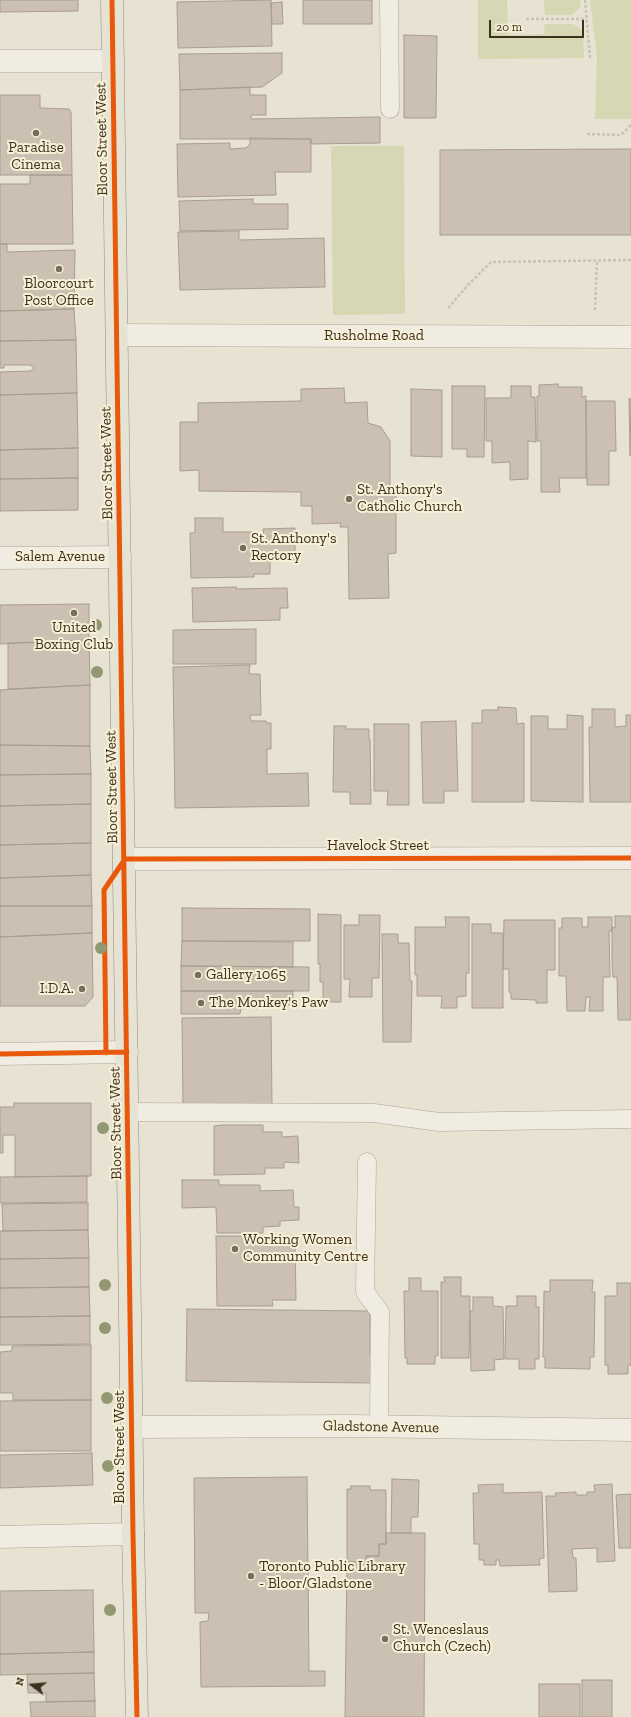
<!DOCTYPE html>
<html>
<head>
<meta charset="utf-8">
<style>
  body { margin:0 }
  #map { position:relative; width:631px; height:1717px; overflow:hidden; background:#e7e2d1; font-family:"Zilla Slab",serif }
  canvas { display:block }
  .north { position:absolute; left:12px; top:1665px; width:40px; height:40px; -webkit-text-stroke:3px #f8f0d7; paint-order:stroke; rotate:286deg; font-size:11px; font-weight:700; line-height:16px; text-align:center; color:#3d301f }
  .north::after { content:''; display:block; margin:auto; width:14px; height:18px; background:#3d301f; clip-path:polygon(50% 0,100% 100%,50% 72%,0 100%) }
  .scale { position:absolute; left:489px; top:20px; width:95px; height:18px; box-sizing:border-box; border:2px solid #3d301f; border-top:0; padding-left:5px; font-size:12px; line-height:14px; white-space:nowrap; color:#3d301f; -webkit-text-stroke:3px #f8f0d7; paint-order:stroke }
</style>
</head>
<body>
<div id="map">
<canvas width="631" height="1717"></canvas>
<div class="north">N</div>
<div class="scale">20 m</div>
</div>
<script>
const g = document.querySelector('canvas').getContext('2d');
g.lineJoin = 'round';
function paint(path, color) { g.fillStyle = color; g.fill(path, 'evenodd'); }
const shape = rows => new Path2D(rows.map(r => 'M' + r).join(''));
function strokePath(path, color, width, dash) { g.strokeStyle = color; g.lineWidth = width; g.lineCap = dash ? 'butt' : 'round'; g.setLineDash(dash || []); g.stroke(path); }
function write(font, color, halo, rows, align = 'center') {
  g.font = font + ' "Zilla Slab",serif'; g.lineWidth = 4; g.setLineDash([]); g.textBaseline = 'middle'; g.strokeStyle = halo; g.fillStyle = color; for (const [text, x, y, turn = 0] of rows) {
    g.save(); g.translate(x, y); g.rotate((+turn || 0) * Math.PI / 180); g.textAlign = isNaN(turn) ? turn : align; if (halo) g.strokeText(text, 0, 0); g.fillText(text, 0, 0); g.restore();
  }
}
paint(shape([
  [478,0,507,0,508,35,545,34,544,24,573,24,583,31,584,58,478,59],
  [544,0,580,0,581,6,572,15,545,15],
  [590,0,631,0,631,119,595,119,597,58],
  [331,146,404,146,405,314,333,315]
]), '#d5d8b3');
const building = shape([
  [0,0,78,0,78,11,0,12,0,0],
  [271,0,272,46,178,48,177,2,271,0],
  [303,0,372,0,372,24,303,24,303,0],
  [282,2,283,24,272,24,271,3,282,2],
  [404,35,437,36,436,118,404,118,404,35],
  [282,53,282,73,262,87,180,90,179,54,282,53],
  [250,87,250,95,266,95,266,115,251,115,251,119,380,117,380,143,310,144,311,139,180,139,180,90,250,87],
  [0,95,40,95,40,108,69,109,71,112,72,175,0,175,0,95],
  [250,138,311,139,311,172,275,172,276,195,178,197,177,144,230,143,230,149,246,148,250,144,250,138],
  [631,149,631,235,440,235,440,150,631,149],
  [30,175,72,175,73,244,0,244,0,184,30,184,30,175],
  [253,199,253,204,288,204,288,229,180,231,179,201,253,199],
  [239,231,239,240,324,238,325,287,180,290,178,232,239,231],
  [0,244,7,244,7,252,75,250,74,309,0,311,0,244],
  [74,309,76,340,0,341,0,311,74,309],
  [76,340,77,393,0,395,0,372,30,371,35,368,30,365,4,365,4,368,0,368,0,341,76,340],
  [558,384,558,387,582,387,582,397,586,396,586,478,559,478,560,492,541,492,541,441,537,441,537,396,539,396,539,385,558,384],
  [452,386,485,386,484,457,467,457,467,449,452,449,452,386],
  [511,386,531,386,531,397,535,397,536,442,528,441,528,479,510,480,510,462,492,463,492,441,486,441,486,398,511,398,511,386],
  [344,388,345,403,367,402,368,423,381,427,390,441,390,490,396,490,396,553,388,554,389,598,349,599,348,527,340,527,341,523,312,524,312,506,301,506,301,492,199,491,199,470,180,471,180,422,198,422,198,403,301,401,301,389,344,388],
  [411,389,442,390,442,457,411,456,411,389],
  [77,393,78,448,0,450,0,395,77,393],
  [629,399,631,399,630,456,629,399],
  [586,401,615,401,616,451,609,451,609,485,587,485,586,401],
  [78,448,78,478,0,479,0,450,78,448],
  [78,478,78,510,0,511,0,479,78,478],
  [195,518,223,518,223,532,252,532,252,536,264,536,263,529,295,528,295,560,270,560,270,574,254,574,254,577,191,578,190,533,195,533,195,518],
  [236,587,236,589,287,588,288,608,280,608,280,620,193,622,192,588,236,587],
  [89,604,89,640,0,644,0,605,89,604],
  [256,629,256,664,173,664,173,630,256,629],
  [89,640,90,685,8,689,8,643,89,640],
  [250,665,249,674,260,674,261,715,250,715,251,721,266,721,267,723,271,723,271,749,267,749,267,774,308,773,309,806,175,808,173,667,250,665],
  [90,685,90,746,0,745,0,690,90,685],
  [498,707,516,708,517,724,524,723,524,802,472,802,472,723,482,723,482,710,498,710,498,707],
  [592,709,615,709,615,727,626,726,626,715,631,715,631,802,590,802,589,727,592,727,592,709],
  [567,715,583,716,583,802,531,801,531,716,548,716,548,729,567,729,567,715],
  [456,721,458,791,444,791,444,803,423,803,421,722,456,721],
  [374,724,409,724,409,805,387,805,388,791,374,791,374,724],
  [334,726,346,726,346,729,369,729,369,739,370,739,371,804,350,804,350,792,333,792,334,726],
  [0,745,90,746,91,774,0,775,0,745],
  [91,774,91,804,0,806,0,775,91,774],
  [91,804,91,843,0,845,0,806,91,804],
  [91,843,91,875,0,878,0,845,91,843],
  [91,875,92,906,0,906,0,878,91,875],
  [0,906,92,906,92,933,0,937,0,906],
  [182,908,310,909,310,941,182,941,182,908],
  [318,914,341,915,341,1002,323,1002,323,982,320,982,320,964,318,964,318,914],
  [359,915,380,915,379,978,372,978,372,997,349,997,350,979,344,979,344,925,359,925,359,915],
  [615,916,631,916,631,1020,618,1020,617,977,613,977,612,962,612,927,615,928,615,916],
  [445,917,469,917,469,973,466,973,466,996,457,997,457,1008,441,1008,442,996,417,996,417,975,415,975,415,927,446,927,445,917],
  [588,917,612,917,612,931,609,931,610,977,603,977,603,1011,589,1011,590,997,586,997,585,1011,567,1011,566,976,559,976,559,928,562,928,562,918,582,918,582,927,588,927,588,917],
  [504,920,555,920,555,970,547,970,547,1003,536,1003,536,1000,511,999,511,993,509,992,509,969,503,969,504,920],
  [472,924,491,924,491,933,503,933,503,1008,472,1008,472,924],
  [92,933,93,997,85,1006,0,1006,0,937,92,933],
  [382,934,398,934,398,943,409,943,410,981,412,981,411,1042,383,1042,382,934],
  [182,941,293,942,293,967,181,966,182,941],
  [181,966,309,967,309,991,181,991,181,966],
  [181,991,293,991,293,1005,260,1005,260,1008,241,1008,240,1014,181,1014,181,991],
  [271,1017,272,1104,183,1105,182,1018,271,1017],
  [14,1103,91,1103,91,1176,15,1177,15,1135,3,1135,3,1153,0,1153,0,1107,14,1107,14,1103],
  [223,1125,263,1125,263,1132,282,1132,282,1137,298,1136,299,1163,284,1162,284,1168,265,1168,265,1174,214,1175,214,1126,223,1125],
  [87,1176,87,1202,0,1203,0,1177,87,1176],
  [182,1180,219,1180,219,1185,260,1185,260,1191,293,1190,294,1207,299,1207,299,1220,280,1221,280,1226,263,1227,263,1233,217,1233,216,1207,182,1208,182,1180],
  [88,1203,88,1230,3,1231,2,1204,88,1203],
  [88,1230,89,1258,0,1259,0,1231,88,1230],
  [216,1236,273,1236,273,1244,295,1244,296,1300,272,1300,273,1306,217,1306,216,1236],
  [89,1258,89,1287,0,1288,0,1259,89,1258],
  [444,1277,461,1277,461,1296,470,1296,469,1358,441,1358,441,1282,445,1282,444,1277],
  [409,1278,421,1278,421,1291,438,1291,438,1356,435,1356,435,1364,407,1364,407,1358,405,1358,404,1291,409,1291,409,1278],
  [550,1280,593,1280,592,1292,595,1292,594,1357,590,1357,590,1369,545,1368,545,1357,543,1357,544,1291,550,1292,550,1280],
  [617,1283,631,1283,631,1365,628,1365,628,1374,608,1374,608,1365,605,1365,605,1296,617,1296,617,1283],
  [89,1287,90,1316,0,1317,0,1288,89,1287],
  [517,1296,536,1296,536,1307,539,1307,539,1359,535,1359,535,1369,519,1369,519,1359,505,1359,506,1306,517,1306,517,1296],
  [473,1297,493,1297,493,1306,503,1307,504,1359,494,1360,495,1370,471,1371,470,1311,473,1311,473,1297],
  [187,1309,370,1311,370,1355,373,1355,372,1383,186,1381,187,1309],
  [90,1316,90,1344,0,1345,0,1317,90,1316],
  [91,1345,91,1400,13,1400,13,1393,0,1393,0,1352,12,1351,12,1346,91,1345],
  [91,1400,91,1451,0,1451,0,1401,91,1400],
  [92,1453,93,1485,0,1488,0,1455,92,1453],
  [307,1477,309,1671,325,1671,325,1686,201,1687,200,1622,208,1621,209,1613,195,1613,194,1478,307,1477],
  [392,1479,419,1480,418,1517,411,1517,411,1533,391,1533,392,1479],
  [503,1484,503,1493,542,1492,544,1558,539,1559,540,1565,500,1566,499,1560,496,1560,496,1565,484,1565,484,1560,479,1560,479,1544,474,1544,473,1493,479,1493,478,1485,503,1484],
  [612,1484,615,1561,597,1562,597,1548,572,1549,573,1558,576,1558,577,1591,549,1592,546,1496,556,1496,555,1493,576,1492,576,1495,587,1495,587,1492,595,1492,594,1485,612,1484],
  [351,1486,370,1486,370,1490,386,1490,386,1544,379,1544,379,1556,366,1556,367,1562,347,1562,347,1489,351,1489,351,1486],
  [631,1494,631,1548,619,1548,616,1495,631,1494],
  [386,1533,425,1533,424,1717,345,1717,347,1562,367,1562,366,1556,379,1556,379,1544,386,1544,386,1533],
  [93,1590,94,1652,0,1654,0,1591,93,1590],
  [94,1652,94,1673,0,1675,0,1654,94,1652],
  [94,1673,95,1701,46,1702,46,1693,28,1693,27,1674,94,1673],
  [582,1680,612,1680,612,1717,582,1717,582,1680],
  [539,1684,580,1684,580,1717,539,1717,539,1684],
  [95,1701,95,1717,31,1717,30,1702,95,1701]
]);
paint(building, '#cbc0b1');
strokePath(building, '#a89e8f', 1);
const lane = shape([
  [389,0,390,109],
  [128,1112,374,1113,439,1122,631,1119],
  [367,1162,365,1292,380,1312,379,1426]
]);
const street = shape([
  [0,61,113,61],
  [117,335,631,337],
  [0,558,120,557],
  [125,859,631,858],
  [0,1054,127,1052],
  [132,1427,351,1426,631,1430],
  [0,1537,133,1534]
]);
const primary = shape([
  [112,0,133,1534,137,1717]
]);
strokePath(lane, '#ada799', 19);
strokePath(street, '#ada799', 23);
strokePath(primary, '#928c80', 23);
strokePath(shape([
  [585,0,590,58],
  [526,19,587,19],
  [587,134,621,135,631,125],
  [448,308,468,285,491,262,631,260],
  [595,310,597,261]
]), '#c8c3b9', 2.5, [3, 2]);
strokePath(lane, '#f0ece2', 18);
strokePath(street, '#f0ece2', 22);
strokePath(primary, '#e7e3d4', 22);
strokePath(shape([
  [112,0,133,1534,137,1717],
  [125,859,631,858],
  [106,1053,104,890,125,859],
  [0,1054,127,1052]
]), '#e8590c', 5);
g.fillStyle = '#919872';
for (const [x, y] of [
  [96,625],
  [97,672],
  [101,948],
  [103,1128],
  [105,1285],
  [105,1328],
  [107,1398],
  [108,1466],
  [110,1610]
]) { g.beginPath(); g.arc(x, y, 6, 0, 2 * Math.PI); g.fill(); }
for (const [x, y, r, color] of [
  [36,133,4,"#786e5d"],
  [59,269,4,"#786e5d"],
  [349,499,4,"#786e5d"],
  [243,548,4,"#786e5d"],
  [74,613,4,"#786e5d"],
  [198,975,4,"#786e5d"],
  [82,989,4,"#786e5d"],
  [201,1003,4,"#786e5d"],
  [235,1249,4,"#786e5d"],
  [251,1576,4,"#786e5d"],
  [385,1639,4,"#786e5d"]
]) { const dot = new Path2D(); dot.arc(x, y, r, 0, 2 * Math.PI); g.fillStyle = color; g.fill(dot); strokePath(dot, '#f8f0d7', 1.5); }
write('15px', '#3d301f', '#f8f0d7', [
  ["Bloor Street West",102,139,-91],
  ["Rusholme Road",374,336],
  ["Bloor Street West",107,463,-91],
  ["Salem Avenue",60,557],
  ["Bloor Street West",112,787,-91],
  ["Havelock Street",378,846],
  ["Bloor Street West",116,1123,-91],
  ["Gladstone Avenue",381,1427,1],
  ["Bloor Street West",120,1447,-90]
]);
write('15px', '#3d301f', '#f8f0d7', [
  ["Paradise",36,148,"center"],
  ["Cinema",36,165,"center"],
  ["Bloorcourt",59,284,"center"],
  ["Post Office",59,301,"center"],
  ["St. Anthony's",357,490],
  ["Catholic Church",357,507],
  ["St. Anthony's",251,539],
  ["Rectory",251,556],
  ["United",74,628,"center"],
  ["Boxing Club",74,645,"center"],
  ["Gallery 1065",206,975],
  ["I.D.A.",74,989,"right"],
  ["The Monkey's Paw",209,1003],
  ["Working Women",243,1240],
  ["Community Centre",243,1257],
  ["Toronto Public Library",259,1567],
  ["- Bloor/Gladstone",259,1584],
  ["St. Wenceslaus",393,1630],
  ["Church (Czech)",393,1647]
], 'left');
</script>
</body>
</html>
